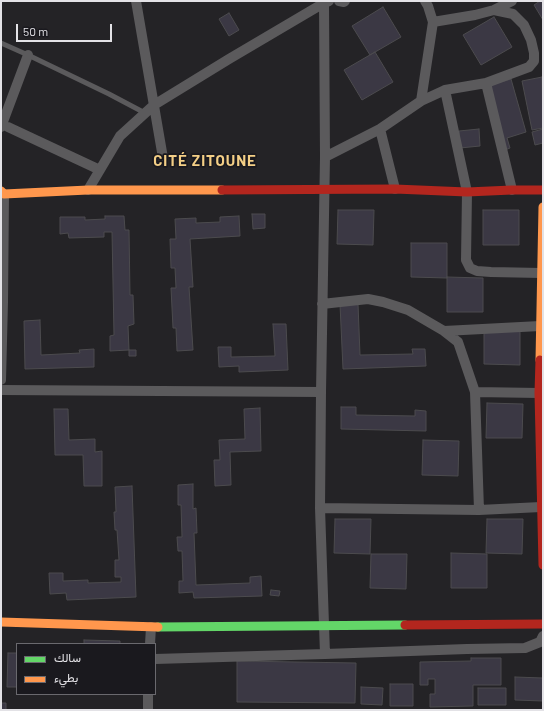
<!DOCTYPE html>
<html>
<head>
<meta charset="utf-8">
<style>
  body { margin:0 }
  #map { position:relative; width:544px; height:711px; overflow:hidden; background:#242326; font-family:Barlow,Vazirmatn,sans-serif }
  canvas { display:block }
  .frame { position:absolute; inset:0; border:2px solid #e3e2e6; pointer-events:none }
  .legend { position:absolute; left:16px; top:643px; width:140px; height:52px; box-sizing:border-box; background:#1a191e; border:1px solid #6a696e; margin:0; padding:5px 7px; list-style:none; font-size:12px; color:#e3e2e6 }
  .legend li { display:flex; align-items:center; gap:8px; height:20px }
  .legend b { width:20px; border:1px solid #6a696e }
  .scale { position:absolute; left:16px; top:24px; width:96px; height:18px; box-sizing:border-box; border:2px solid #e3e2e6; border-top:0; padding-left:5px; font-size:12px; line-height:14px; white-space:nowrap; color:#e3e2e6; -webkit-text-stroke:3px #1a191e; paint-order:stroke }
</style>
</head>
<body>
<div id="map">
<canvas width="544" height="711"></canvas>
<div class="frame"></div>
<ul class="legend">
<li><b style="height:5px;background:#63d668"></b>سالك</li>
<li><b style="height:5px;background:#ff974d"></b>بطيء</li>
</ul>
<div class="scale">50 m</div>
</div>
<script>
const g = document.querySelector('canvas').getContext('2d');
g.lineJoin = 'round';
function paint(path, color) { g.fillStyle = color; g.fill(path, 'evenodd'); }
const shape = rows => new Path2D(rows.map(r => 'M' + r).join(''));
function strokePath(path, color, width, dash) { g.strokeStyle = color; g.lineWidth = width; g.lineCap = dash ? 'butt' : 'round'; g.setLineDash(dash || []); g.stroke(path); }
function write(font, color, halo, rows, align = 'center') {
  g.font = font + ' Barlow,sans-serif'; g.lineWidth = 3.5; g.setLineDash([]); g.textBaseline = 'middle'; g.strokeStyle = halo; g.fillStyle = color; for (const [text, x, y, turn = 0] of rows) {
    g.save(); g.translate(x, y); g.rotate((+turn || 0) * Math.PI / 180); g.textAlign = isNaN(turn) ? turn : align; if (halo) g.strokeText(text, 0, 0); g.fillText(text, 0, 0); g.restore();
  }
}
const building = shape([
  [540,1,543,1,543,20,534,5,540,1],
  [383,7,401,37,370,55,352,26,383,7],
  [229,13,239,30,229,36,219,19,229,13],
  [494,17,512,47,481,65,463,35,494,17],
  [375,52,393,82,362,100,344,70,375,52],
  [542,77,543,128,532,130,522,81,542,77],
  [511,79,526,132,507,138,510,148,505,150,487,86,511,79],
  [479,129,480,146,460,148,459,131,479,129],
  [543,129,543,143,535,145,532,132,543,129],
  [338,210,374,210,373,245,337,244,338,210],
  [483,210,519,210,519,245,483,245,483,210],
  [252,214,265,214,265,228,253,229,252,214],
  [105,216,124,216,125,230,129,230,130,295,133,295,134,324,128,326,129,350,110,351,110,336,114,335,112,232,104,232,104,237,69,238,68,233,60,234,60,217,85,217,85,220,105,219,105,216],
  [239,216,240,236,190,239,193,287,189,287,193,350,177,351,176,328,173,328,171,288,176,288,175,268,171,268,170,239,176,239,175,219,196,218,196,223,220,222,220,217,239,216],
  [411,243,447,243,447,278,411,277,411,243],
  [447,277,483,278,483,312,447,312,447,277],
  [340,304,358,304,360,355,413,354,412,349,425,349,426,366,343,369,340,304],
  [40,320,41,355,80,353,79,350,94,349,94,367,25,369,24,321,40,320],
  [273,324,286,324,288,370,239,372,239,366,219,367,218,347,231,347,231,357,275,356,273,324],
  [484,330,520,331,520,365,484,364,484,330],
  [129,350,136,350,136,356,129,356,129,350],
  [487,403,523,404,522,438,486,438,487,403],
  [341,407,356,407,356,415,415,416,415,410,426,411,426,431,341,429,341,407],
  [260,408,261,451,230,452,231,485,215,486,214,460,220,460,219,440,245,439,244,409,260,408],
  [54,409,68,409,69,440,95,439,95,452,102,451,102,486,84,486,83,455,55,455,54,409],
  [423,440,459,441,458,476,422,475,423,440],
  [193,484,193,509,196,508,197,533,194,533,196,585,250,583,250,577,261,576,262,596,194,598,193,592,179,593,179,581,183,581,182,551,178,551,177,537,182,537,181,505,178,505,178,485,193,484],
  [132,486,136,597,67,600,66,593,50,594,49,573,63,573,63,581,88,580,88,583,121,582,121,577,115,577,115,560,119,560,117,530,115,530,114,512,116,512,115,487,132,486],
  [335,519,371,519,370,554,334,553,335,519],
  [487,519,523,519,522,554,486,553,487,519],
  [451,553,487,554,487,588,451,588,451,553],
  [371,554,407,554,406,589,370,588,371,554],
  [271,590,280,591,279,596,270,595,271,590],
  [84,640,120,641,120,644,84,644,84,640],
  [8,653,17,653,17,687,7,687,8,653],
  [471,658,501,658,501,685,473,685,473,706,430,707,430,694,435,694,435,679,428,679,428,685,420,685,420,662,471,661,471,658],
  [237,661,356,663,355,703,237,702,237,661],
  [515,677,543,678,543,701,515,700,515,677],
  [390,684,413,684,413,706,390,706,390,684],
  [361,687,383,688,382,705,361,704,361,687],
  [478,688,506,688,506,705,478,705,478,688],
  [1,703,6,703,6,710,1,710,1,703]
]);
paint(building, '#3b3844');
strokePath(building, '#4c4b4e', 1);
strokePath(shape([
  [1,43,28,55,109,94,145,113]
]), '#5b5a5c', 5);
strokePath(shape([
  [136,1,163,158],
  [339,1,344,2,345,1],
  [425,1,428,6,433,22,475,15,494,10,512,1],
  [486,83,512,190],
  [445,90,467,192,466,260,470,268,477,271,491,272,541,273],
  [421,101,433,22],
  [1,127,28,55],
  [8,127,100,170],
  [380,129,395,189],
  [325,157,380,129,421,101,445,90,486,83,529,67,534,61,534,53,531,40,524,25,513,14,494,10],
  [88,190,120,136,154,105,229,59,324,3,329,1],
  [322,304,368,299,383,302,408,310,444,331,458,342,475,392,479,510],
  [444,331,540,326],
  [1,380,3,302,4,194],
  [1,390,321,392],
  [475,392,539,393],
  [320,508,479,510,541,507],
  [150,644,151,627],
  [325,654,467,649,525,648,540,642,543,636],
  [155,659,325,654,320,508,321,392,325,157,324,3,322,1],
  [148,710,148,694]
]), '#5b5a5c', 10);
strokePath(shape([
  [158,627,405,625]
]), '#63d668', 9);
strokePath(shape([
  [1,191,4,194,88,190,222,190],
  [540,360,543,207],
  [1,622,158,627]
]), '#ff974d', 9);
strokePath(shape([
  [222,190,395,189,467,192,512,190,543,190],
  [540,360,539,393,543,565],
  [405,625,543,624]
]), '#b3261e', 9);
g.letterSpacing = '1px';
write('bold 15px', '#f4cf86', '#1a191e', [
  ["CITÉ ZITOUNE",205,161]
]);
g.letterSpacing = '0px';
</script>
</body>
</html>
